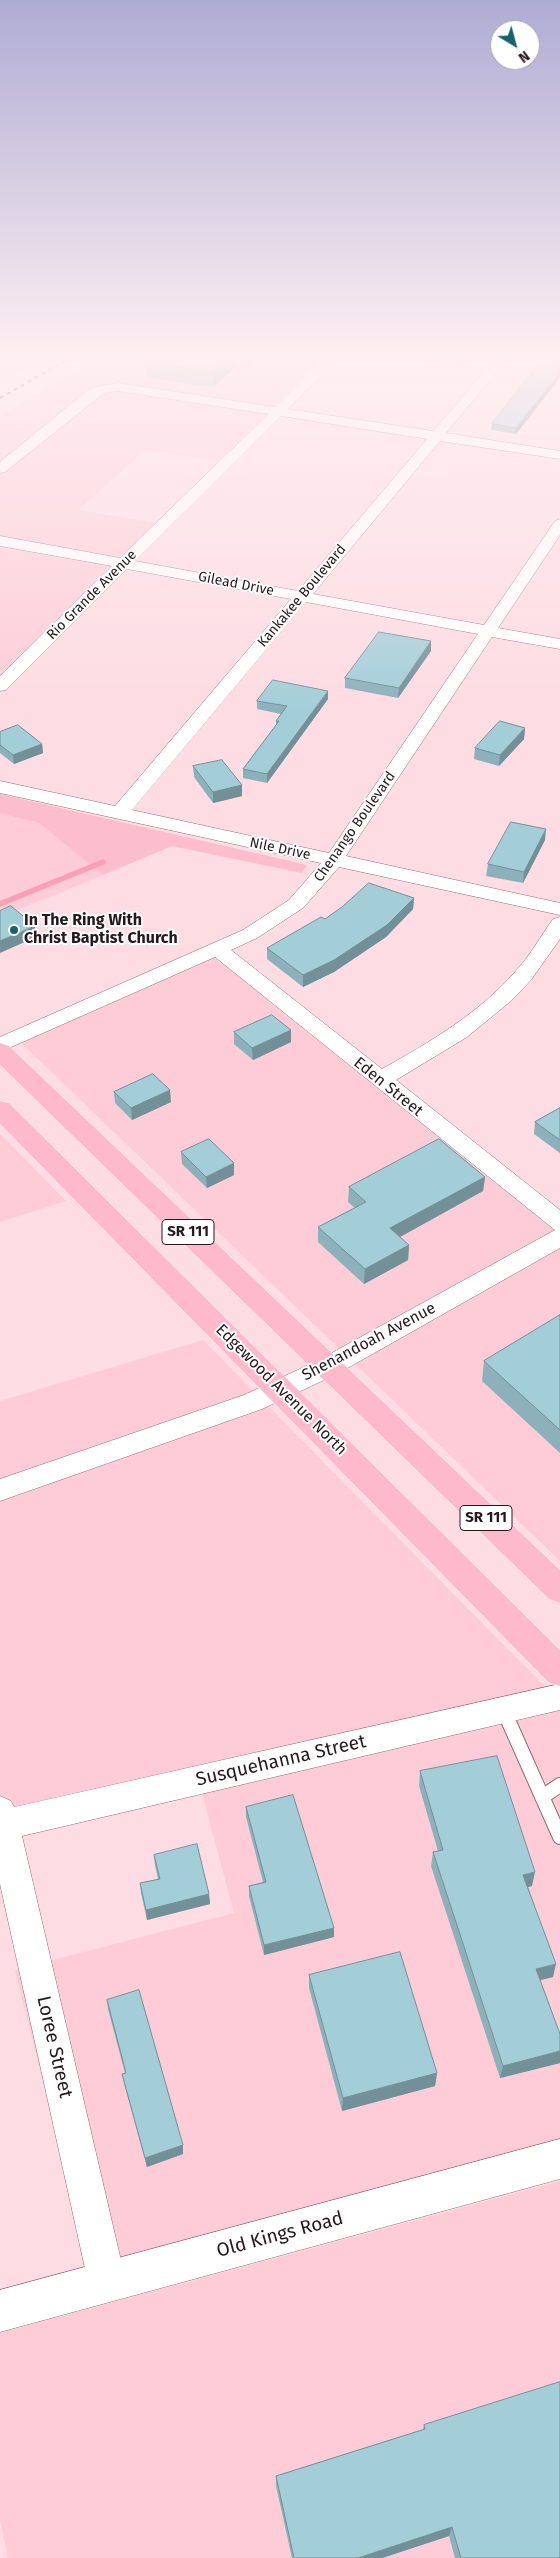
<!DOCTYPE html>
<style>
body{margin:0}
#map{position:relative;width:560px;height:2558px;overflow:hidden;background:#fddce3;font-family:"Fira Sans",sans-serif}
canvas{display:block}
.north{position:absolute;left:490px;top:20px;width:50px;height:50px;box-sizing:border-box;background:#fff;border:1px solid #a8a3a4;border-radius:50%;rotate:143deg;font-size:14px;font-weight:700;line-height:20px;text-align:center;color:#26181c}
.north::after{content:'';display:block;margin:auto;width:18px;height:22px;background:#17616e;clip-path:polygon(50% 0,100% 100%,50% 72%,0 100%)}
</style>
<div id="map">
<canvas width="560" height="2558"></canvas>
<div class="north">N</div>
</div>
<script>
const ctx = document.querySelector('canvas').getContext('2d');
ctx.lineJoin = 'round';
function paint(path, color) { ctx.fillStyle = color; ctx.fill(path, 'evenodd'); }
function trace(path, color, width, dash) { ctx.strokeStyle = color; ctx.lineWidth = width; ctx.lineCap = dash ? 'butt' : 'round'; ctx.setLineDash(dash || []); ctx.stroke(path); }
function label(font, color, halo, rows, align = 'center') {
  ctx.font = font + ' "Fira Sans",sans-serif'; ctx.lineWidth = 4; ctx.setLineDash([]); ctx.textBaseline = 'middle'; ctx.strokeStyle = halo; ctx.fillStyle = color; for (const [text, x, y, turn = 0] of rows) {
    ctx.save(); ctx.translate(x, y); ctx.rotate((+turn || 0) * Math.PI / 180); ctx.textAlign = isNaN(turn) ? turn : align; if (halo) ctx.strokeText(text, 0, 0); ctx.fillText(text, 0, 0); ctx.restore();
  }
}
const built = new Path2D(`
 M0,356H60L34,370H23L0,379Z
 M101,356H323L218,461L145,450L78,510L156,523L0,677V416Z
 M0,813L39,823L103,875L0,917Z
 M202,947L560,1234V1561L11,1033Z
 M0,1134L66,1201L0,1222Z
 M203,1340L560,1702V2138L89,2265L15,1970L234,1913L202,1793L0,1836V1401Z
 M560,2181V2558H8L0,2520V2333Z`);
const green = new Path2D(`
 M0,794L307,865L302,873L172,846L103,875L39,823L0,813Z`);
const stream = new Path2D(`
 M0,904L103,862`);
const lane = new Path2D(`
 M504,1711L560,1837
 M542,1797L560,1785`);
const street = new Path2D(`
 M327,356H340L288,409L433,431L498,356H510L446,433L560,451V459L440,441L313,594L484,625L555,521L560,519V535L498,628L560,639V649L492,637L346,856L560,903V915L339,867L303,908L257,938L231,950L382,1069C430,1042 478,1014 515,972C530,956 540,937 553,919L560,917V939L531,980L511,1001L467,1037L396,1080L560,1210V1248L337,1374L262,1409L0,1501V1479L244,1395L319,1360L555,1230L215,957L0,1052V1037L243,930L289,900L321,863L0,793V781L115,806L291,599L127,569L6,690L0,691V676L112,566L0,546V536L120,558L268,414L118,391L104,393L5,472L0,473V462L87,391L95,387L118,383L275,407ZM281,416L427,439L298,591L135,561ZM306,602L478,634L329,853L132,810Z
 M560,1684V1710L22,1836L126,2282L121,2296L107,2301L93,2296L88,2282L0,1884V1796L11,1801L14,1807Z`);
const secondary = new Path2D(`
 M560,2139V2179L0,2332V2290Z`);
const primary = new Path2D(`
 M0,1043L9,1046L560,1570V1603L549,1599L0,1065Z
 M0,1101L9,1103L560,1650V1686L548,1682L0,1124Z`);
const rail = new Path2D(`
 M0,398L73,356`);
const wall = new Path2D(`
 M154,356H259L245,369L236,367L213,387L147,378L146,363Z
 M264,356H304L298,361Z
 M422,356H471L461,366L422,361Z
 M560,356V378L516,434L491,430L492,424Z
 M431,651L398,698L345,688V678Z
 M328,699L267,783L243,778V769L276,725V721L281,714L257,709V701Z
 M525,728L524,739L499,766L474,759L475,748Z
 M0,732L42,744L43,753L14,764L0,753Z
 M193,766L242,785V796L213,803L194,777Z
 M545,840L523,883L486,876L488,864Z
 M414,898L413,909L386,937L334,972L303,987L267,959V948L325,919Z
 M291,1030V1042L253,1060L234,1044V1032Z
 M114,1092L171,1102L132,1120L115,1103Z
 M560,1108V1153L534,1134L535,1122Z
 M181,1152L234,1163V1175L207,1188L182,1164Z
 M485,1177L483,1191L400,1237L409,1245L408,1260L364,1284L318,1242V1227L355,1208L348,1202L349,1187Z
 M560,1315V1453L482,1381L484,1361Z
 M420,1771L532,1886L528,1887L553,1977L540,1980L560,2034V2063L500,2078L431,1866L433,1852L438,1851L419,1786Z
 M246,1807L334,1937L264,1955L249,1896V1886L263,1882L246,1817Z
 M154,1855L209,1894L210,1904L147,1920L141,1893L140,1883L158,1879L155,1865Z
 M309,1975L437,2073L435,2086L342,2111L309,1988Z
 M107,2000L183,2145V2154L147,2167L124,2083L122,2074L125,2073L108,2009Z
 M424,2425L560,2558H455L449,2536L382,2558H292L276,2486V2476L423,2430Z`);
const shadedWall = new Path2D(`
 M232,356H235L236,367L213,387V372Z
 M244,356H259L245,369Z
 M298,356H304L298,361Z
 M464,356H471L461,366L462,358Z
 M560,373V378L516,434V428Z
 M431,641V651L398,698L399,688Z
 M328,691V699L267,783V774Z
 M525,728L524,739L499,766L500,755Z
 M42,744L43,753L14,764L13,755Z
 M242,785V796L213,803V792Z
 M546,829L545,840L523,883L524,872Z
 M414,898L413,909L386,937L334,972L303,987V975Z
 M35,926L36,937L0,953V941Z
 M291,1030V1042L253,1060L252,1048Z
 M170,1090L171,1102L132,1120L131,1108Z
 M234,1163V1175L207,1188L206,1177Z
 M485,1177L483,1191L389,1243L390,1228Z
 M409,1245L408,1260L364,1284L365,1269Z
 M535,1872L532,1886L520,1889L523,1875Z
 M209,1894L210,1904L147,1920L146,1910Z
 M334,1928V1937L264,1955V1945Z
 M556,1964L553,1977L533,1982L536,1969Z
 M560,2051V2063L500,2078L503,2066Z
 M437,2073L435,2086L342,2111L343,2098Z
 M183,2145V2154L147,2167L145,2158Z
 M452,2527L449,2536L382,2558H358Z`);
const building = new Path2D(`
 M154,356H232L213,372L146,363Z
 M446,356H464L462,358Z
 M545,356H560V373L516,428L492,424Z
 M379,632L431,641L399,688L345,678Z
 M273,680L328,691L267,774L243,769L279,721H276L287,706L257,701Z
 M500,721L525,728L500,755L475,748Z
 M18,725L42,744L13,755L0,745V732Z
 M222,760L242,785L213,792L193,766Z
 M511,822L546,829L524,872L488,864Z
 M369,883L414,898L387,925L334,960L303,975L267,948L321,917L325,919L342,907Z
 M11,906L35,926L0,941V911Z
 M272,1015L291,1030L252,1048L234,1032Z
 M153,1074L170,1090L131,1108L114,1092Z
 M560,1108V1140L535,1122Z
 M209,1139L234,1163L206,1177L181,1152Z
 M439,1139L485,1177L390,1228L409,1245L365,1269L318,1227L366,1202L349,1187Z
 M560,1315V1430L484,1361Z
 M497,1756L535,1872L523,1875L556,1964L536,1969L560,2034V2051L503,2066L433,1852L443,1850L420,1771Z
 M293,1795L334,1928L264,1945L249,1886L266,1882L246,1807Z
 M197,1844L209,1894L146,1910L140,1883L160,1879L154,1855Z
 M400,1952L437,2073L343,2098L309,1975Z
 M139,1990L183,2145L145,2158L122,2074L126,2073L107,2000Z
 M560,2382V2558H461L452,2527L358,2558H294L276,2476L425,2429L424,2425Z`);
const markers = [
 [14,930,5,"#17616e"]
];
const farStreetnames = [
 ["Gilead Drive",236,584,11],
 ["Rio Grande Avenue",92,595,-45],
 ["Kankakee Boulevard",302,596,-50],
 ["Chenango Boulevard",355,827,-55],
 ["Nile Drive",280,849,12]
];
const shields = [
 [188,1232,52],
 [486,1518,52]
];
const shieldNames = [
 ["SR 111",188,1232],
 ["SR 111",486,1518]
];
const poiNames = [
 ["In The Ring With",24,921],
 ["Christ Baptist Church",24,939]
];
const streetNames = [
 ["Eden Street",388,1087,39],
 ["Shenandoah Avenue",369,1342,-28],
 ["Edgewood Avenue North",281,1390,45]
];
const nearStreetnames = [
 ["Susquehanna Street",281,1761,-13],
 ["Loree Street",54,2047,77],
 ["Old Kings Road",280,2235,-15]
];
paint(built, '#fdccd7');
paint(green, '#fcbdcc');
trace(stream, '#f9a0b7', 5.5);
trace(lane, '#906c74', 16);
trace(street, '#906c74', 1);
trace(secondary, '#906c74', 1);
trace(primary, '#fff', 1);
trace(lane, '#fff', 14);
paint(street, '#fff');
paint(secondary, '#fff');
paint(primary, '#feb9cd');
trace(rail, '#634f54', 2, [4, 4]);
paint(wall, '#8cb1ba');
paint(shadedWall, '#729097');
paint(building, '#a3ced8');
trace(building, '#729097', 1);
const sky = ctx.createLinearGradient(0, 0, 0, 714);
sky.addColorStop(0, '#afacd4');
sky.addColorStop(0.5, '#feeff2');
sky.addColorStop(1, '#feeff200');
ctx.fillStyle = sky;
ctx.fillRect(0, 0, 560, 714);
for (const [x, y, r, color] of markers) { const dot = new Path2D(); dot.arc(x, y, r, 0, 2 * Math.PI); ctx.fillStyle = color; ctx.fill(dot); trace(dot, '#fff', 2); }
label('14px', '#26181c', '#fff', farStreetnames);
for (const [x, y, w] of shields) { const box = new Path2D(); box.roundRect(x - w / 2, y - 12.5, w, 25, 4); ctx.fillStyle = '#fff'; ctx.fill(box); trace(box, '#26181c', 1); }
label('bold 15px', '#26181c', null, shieldNames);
label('bold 16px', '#26181c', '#fff', poiNames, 'left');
label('16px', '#26181c', '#fff', streetNames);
label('19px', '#26181c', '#fff', nearStreetnames);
</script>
